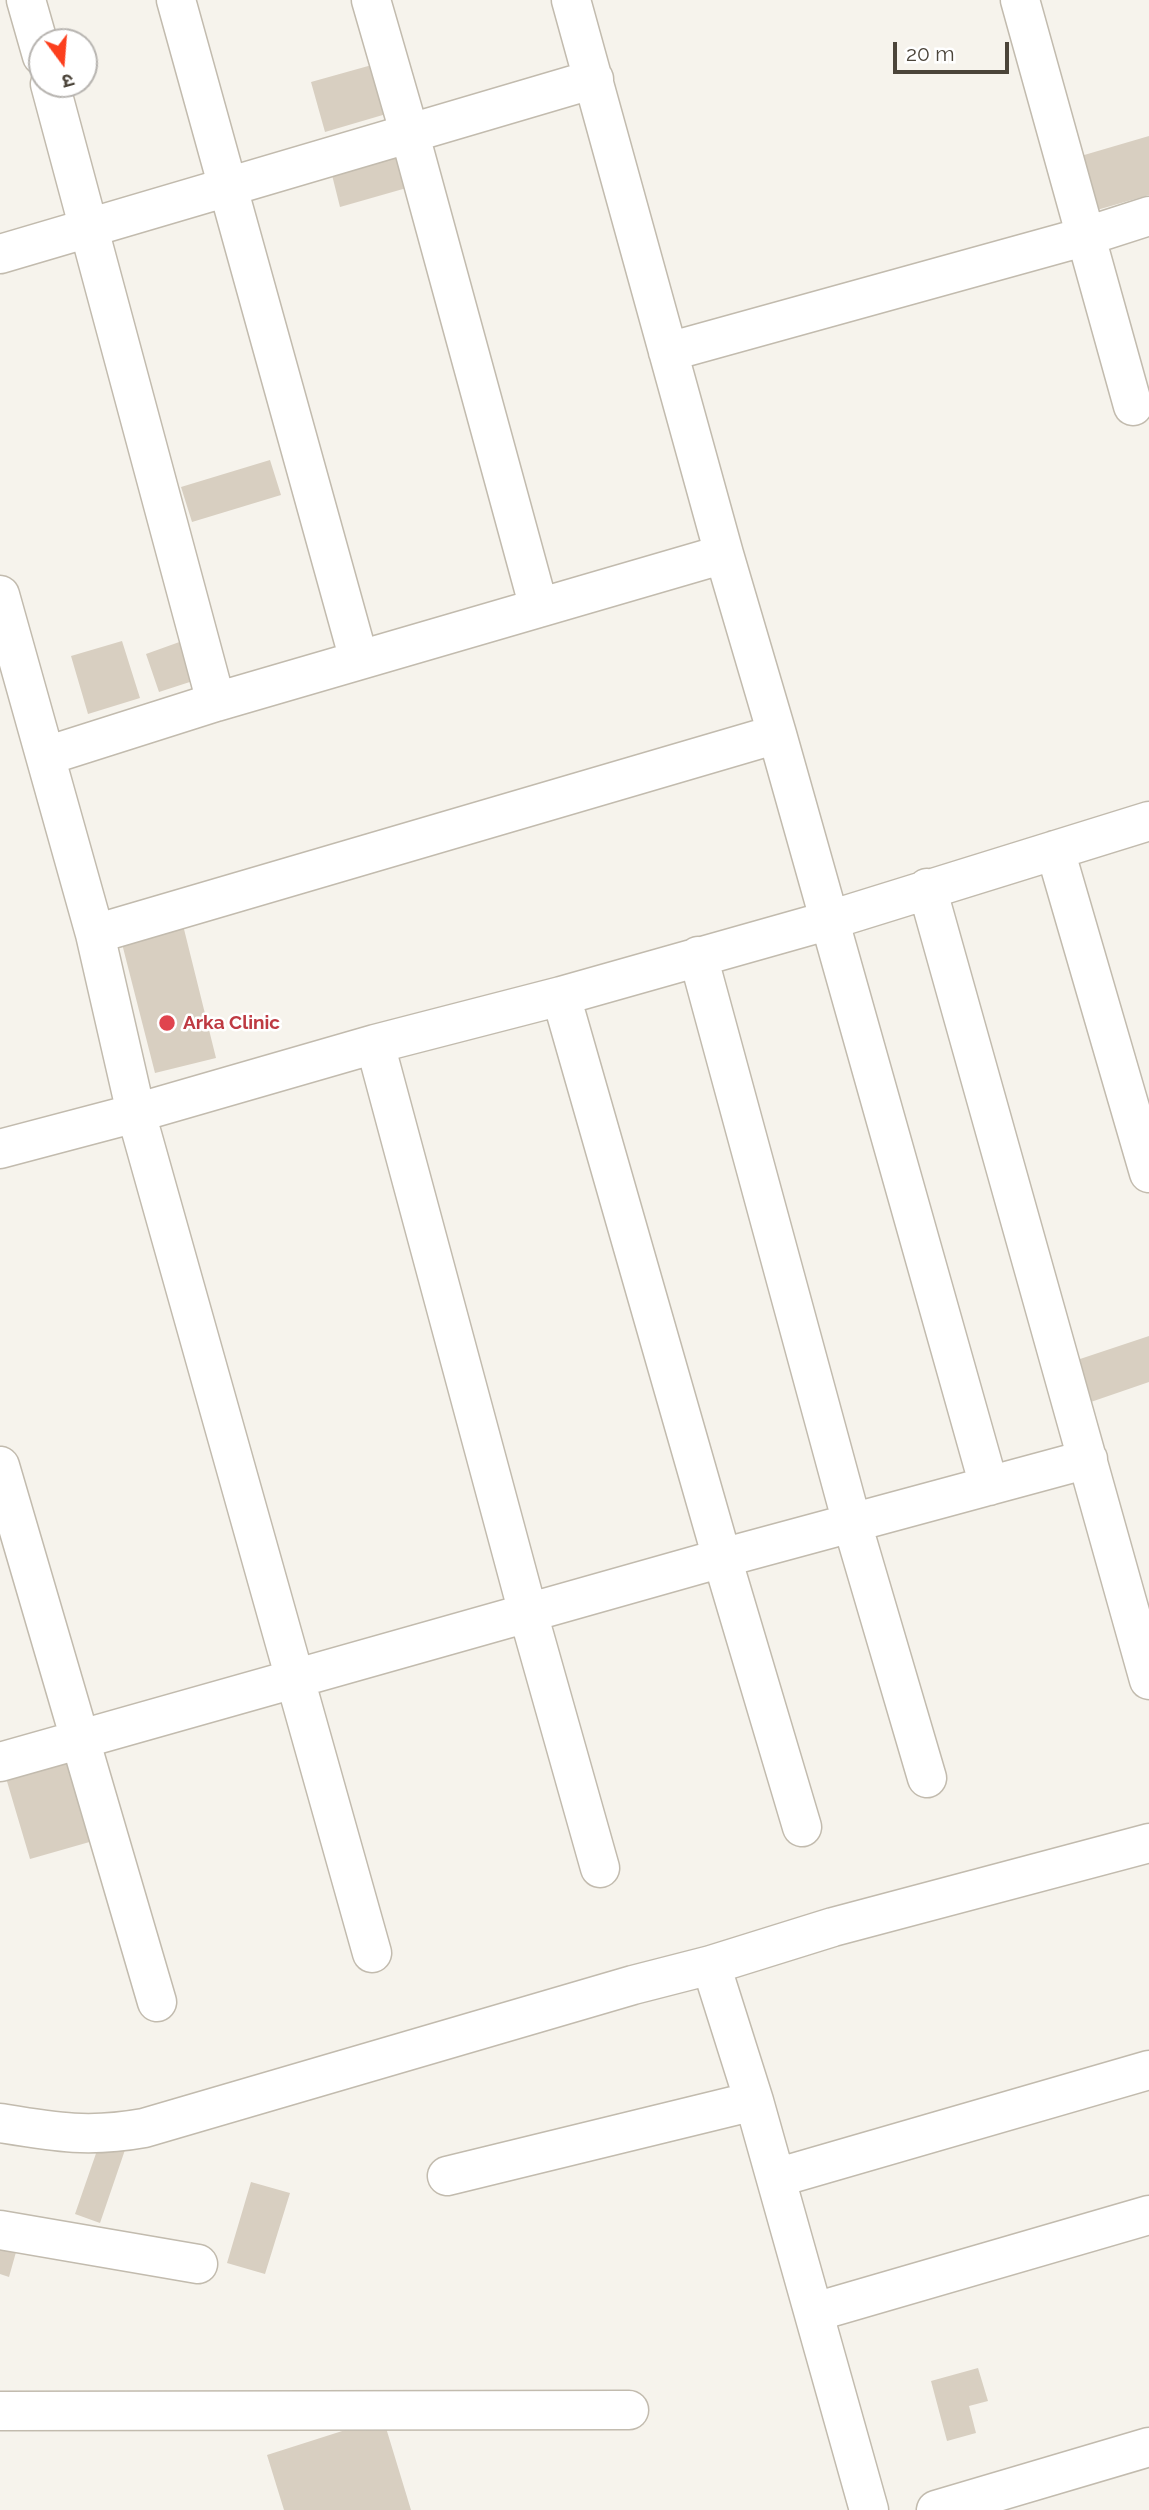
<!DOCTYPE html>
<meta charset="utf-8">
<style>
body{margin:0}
#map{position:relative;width:1149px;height:2510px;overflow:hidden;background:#f6f3ec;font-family:Raleway,"Noto Sans Devanagari",sans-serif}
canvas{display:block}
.north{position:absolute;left:28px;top:28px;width:70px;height:70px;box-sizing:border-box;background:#fff;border:2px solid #b7b4b0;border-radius:50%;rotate:164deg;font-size:19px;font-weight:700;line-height:28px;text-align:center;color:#4b4439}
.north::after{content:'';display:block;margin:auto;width:24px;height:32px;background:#fc3f1d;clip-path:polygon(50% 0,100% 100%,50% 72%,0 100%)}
.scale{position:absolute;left:893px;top:42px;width:116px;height:32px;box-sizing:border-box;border:4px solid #4b4439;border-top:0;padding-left:9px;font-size:21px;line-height:24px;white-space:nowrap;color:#4b4439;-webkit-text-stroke:5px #fff;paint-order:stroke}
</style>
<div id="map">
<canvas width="1149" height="2510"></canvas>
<div class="north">उ</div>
<div class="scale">20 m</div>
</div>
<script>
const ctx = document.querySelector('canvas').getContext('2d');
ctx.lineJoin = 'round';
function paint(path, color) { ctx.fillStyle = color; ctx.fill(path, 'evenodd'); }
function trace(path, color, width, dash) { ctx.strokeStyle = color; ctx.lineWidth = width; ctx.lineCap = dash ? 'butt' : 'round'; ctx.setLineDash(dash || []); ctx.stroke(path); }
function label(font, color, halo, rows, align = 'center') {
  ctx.font = font + ' Raleway,sans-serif'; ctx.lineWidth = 5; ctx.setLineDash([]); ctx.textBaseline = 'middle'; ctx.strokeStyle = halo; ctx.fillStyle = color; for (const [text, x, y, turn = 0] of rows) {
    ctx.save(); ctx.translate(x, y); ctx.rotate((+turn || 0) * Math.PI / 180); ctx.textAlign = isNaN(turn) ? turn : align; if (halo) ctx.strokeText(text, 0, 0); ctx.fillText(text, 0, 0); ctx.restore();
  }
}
const building = new Path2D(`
 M379,63L393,112L325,132L311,82Z
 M1149,136V195L1090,212L1074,158Z
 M408,149L417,185L340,207L331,171Z
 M270,460L281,495L192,522L181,487Z
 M185,640L199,679L159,692L146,654Z
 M122,641L140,698L88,714L71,656Z
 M180,913L216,1058L155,1073L118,928Z
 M1149,1336V1382L1085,1404L1071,1362Z
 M76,1758L100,1839L30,1859L6,1778Z
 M101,2139L126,2147L100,2223L75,2214Z
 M251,2182L290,2193L265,2274L227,2263Z
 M0,2240L18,2245L9,2277L0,2274Z
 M978,2368L988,2401L969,2406L976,2433L947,2441L931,2381Z
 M383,2418L411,2510H284L267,2455Z`);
const minor = new Path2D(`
 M26,0L42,56
 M176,0L359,660
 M371,0L410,135L539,608
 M571,0L724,554L777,734L989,1486
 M1020,0L1133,406
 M50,84L216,702
 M0,254L594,79
 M668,352L1087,236L1149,216
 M0,595L95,934L136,1113L372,1953
 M46,756L216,702L724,554
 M1055,850L1149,1173
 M927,888L1149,1680
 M95,934L777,734
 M698,956L852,1523L927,1778
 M561,996L722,1558L802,1827
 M375,1044L528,1613L600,1868
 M0,1149L136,1113L375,1044L561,996L830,920L1149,821
 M0,1466L157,2002
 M0,1762L722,1558L1088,1459
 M711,1965L754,2101L869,2510
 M0,2123C55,2132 88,2138 144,2128L633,1985L711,1965L833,1927L1149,1843
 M447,2176L754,2101
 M776,2178L1149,2070
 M0,2230L198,2264
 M815,2312L1149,2215
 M0,2411L629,2410
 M936,2510L1149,2447`);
const markers = [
 [167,1023,9,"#e0444e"]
];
const healthNames = [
 ["Arka Clinic",183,1023]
];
paint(building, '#d8cfc1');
trace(minor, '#c2bbae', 41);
trace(minor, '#fff', 38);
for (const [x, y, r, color] of markers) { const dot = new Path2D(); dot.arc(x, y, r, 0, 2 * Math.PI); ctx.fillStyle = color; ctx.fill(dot); trace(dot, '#fff', 2.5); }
label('bold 19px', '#be3a42', '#fff', healthNames, 'left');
</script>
